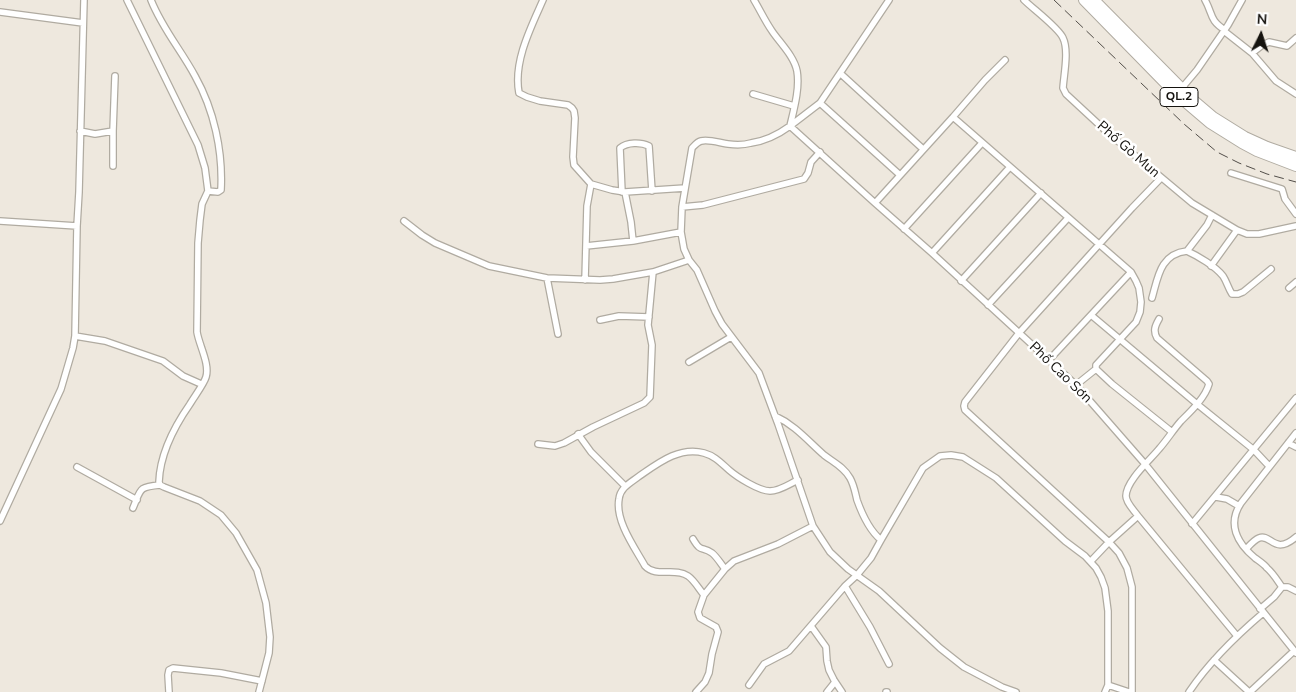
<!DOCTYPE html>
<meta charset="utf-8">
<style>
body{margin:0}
#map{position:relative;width:1296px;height:692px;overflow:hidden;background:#eee8de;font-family:"Nunito Sans",sans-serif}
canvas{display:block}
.north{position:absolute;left:1236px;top:10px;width:50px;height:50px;-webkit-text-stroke:4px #fff;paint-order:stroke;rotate:4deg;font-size:14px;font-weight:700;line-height:20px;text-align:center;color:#15130f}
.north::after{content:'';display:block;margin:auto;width:18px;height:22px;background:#15130f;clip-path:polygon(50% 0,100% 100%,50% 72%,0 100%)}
</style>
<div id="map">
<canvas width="1296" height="692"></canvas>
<div class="north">N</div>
</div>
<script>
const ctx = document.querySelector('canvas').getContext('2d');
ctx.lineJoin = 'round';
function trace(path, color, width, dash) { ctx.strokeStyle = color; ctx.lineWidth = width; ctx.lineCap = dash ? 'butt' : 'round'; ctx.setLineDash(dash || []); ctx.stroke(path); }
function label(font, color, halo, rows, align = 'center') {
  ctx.font = font + ' "Nunito Sans",sans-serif'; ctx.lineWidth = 5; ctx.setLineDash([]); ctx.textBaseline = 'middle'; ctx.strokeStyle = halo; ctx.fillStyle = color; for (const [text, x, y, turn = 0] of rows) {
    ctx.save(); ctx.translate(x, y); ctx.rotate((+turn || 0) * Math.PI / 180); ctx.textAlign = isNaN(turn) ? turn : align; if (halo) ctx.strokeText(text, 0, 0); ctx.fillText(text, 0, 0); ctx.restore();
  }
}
const street = new Path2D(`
 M127,0L198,145L205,168L208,191L202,204L200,220L198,243L197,332C199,345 210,364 206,377C204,384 194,397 190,404C174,427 160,453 159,482L160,485L164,487L200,501L221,515L236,533L257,570L266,603L270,637L269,653L259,692
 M151,0C162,28 181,50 195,76C214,110 223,151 221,190L218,192L208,191
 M543,0C531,27 513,62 519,93L527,97L540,101L568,105L572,108L574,111L575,118L573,157L574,165L591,184L612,190L625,192L685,188
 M754,0C760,10 765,21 772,31C780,43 794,56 797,71C800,88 794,109 790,126C779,134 765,141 751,143C744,145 736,145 728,144C720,143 709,139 701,141C697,142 695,145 692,148L682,207L681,232L684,249L689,260L697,270L715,311L722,324L759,373L778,424L813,526L830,552L848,569L879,591L940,648L964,667L1002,687L1016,692
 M889,0L820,103L790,126L875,203L932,253L1076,385L1145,464L1296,653
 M1024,0C1032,8 1059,28 1063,38C1069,50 1064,74 1063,88L1066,94L1107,132L1192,203L1237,230L1247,234H1259L1296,226
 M1205,0C1213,14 1209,20 1225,30
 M0,12L83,23
 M1224,31L1252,53L1276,81L1296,94
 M1252,53L1261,46L1269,42L1287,46L1296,38
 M841,74L923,149
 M1181,89L1197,70L1228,25L1242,0
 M753,94L794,106
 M820,103L900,175
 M953,117L1131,272L1136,281L1139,288L1141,302L1140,312L1136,322L1096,365V369L1076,385
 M80,131L95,134L113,131V166
 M113,131L115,76
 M1231,173L1282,189L1285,199L1296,214
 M622,192L620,148C627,142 641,142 649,146L652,191
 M625,192L631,222L633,241
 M875,203L953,117L985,80L1005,60
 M682,207L703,205L804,179L808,173L811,162L820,152
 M0,221L77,226
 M404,221L422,235L435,243L489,266L547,278L600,280L613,279L653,272L689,260
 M904,229L982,143
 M586,246L633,241L681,232
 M1187,251C1198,256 1215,266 1223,276C1227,282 1228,288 1232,294H1238L1243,292L1271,269
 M932,253L1010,167
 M1211,266L1237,230
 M547,278L558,334
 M585,280L587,206L591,184
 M961,281L1041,193
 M1289,288L1296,282
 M1152,298C1158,277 1160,254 1187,251L1207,225L1212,215
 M988,305L1068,218
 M1091,315L1197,404L1254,450L1269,466
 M1159,319C1155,326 1153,331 1157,338L1207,381L1209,384C1205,398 1191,411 1181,421C1173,430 1167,440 1159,449C1150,460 1126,481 1126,496C1126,503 1134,510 1138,516L1237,636
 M600,320L619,316L649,317
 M75,336L105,341L163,361L183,376L201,384
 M1049,360L1131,272
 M689,362L731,337
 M1096,369L1112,384L1172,432
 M775,416C795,425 808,441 824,455C833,462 844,467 850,478C854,485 855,492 857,500C862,514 869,530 881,540
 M1296,433L1241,503C1227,524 1237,543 1255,558C1259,561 1264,564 1267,568C1273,573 1277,580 1282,587H1288L1296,591
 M578,434L591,452L625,486
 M1288,443L1296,447
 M538,444L555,446L564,443L593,427L644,403L650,397L652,345L648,325L653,272
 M77,467L137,500
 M1216,497L1227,499L1239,506
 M133,508C141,489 138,487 160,485
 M0,521L61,389L73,348L75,336L77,226L79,192L84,0
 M1192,524L1296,398
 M693,539C701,553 702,546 712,553C717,557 721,564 725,569
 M1246,549C1249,546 1254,540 1259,538C1271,533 1274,556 1296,537
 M1091,561L1109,542L1138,516
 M845,586L870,627L889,664
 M704,595C699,589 694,580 688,576C675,567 656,578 645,566C635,548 615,521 619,499C620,488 630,483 638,477C657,464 679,446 704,453C715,456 721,463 729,470C737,477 759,491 770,491C780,491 789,484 798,480
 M1260,609L1274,597L1282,587
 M811,626L826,647L827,661L829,670L834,680L842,692
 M1214,660L1249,692
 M749,685L764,664L789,651L845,586L857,575L871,558L881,540L923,468L940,456L951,455L963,457L996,478L1065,541L1085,556L1096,568L1101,577L1105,588L1108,611V685L1105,692
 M1108,685L1129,692
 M169,692L168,675L169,670L173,668L221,673L262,681
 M696,692L705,682L709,673L712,654L718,632L716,627L700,618L698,612L704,595L725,569L734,561L778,544L813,526
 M827,692L835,682
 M886,692H887
 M1132,692V587L1127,568L1119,553L1109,542L965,410L964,406L965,402L1019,333L1132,208L1161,178
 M1189,692C1209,662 1236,636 1263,613
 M1250,692L1294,651`);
const highway = new Path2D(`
 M1084,0L1176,94L1210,123L1242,143L1257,151L1296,166
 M1094,0L1193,100L1213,117L1245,137L1267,147L1296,157`);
const rail = new Path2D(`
 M1054,0L1184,124L1217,152L1239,163L1267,174L1296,182`);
const shields = [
 [1179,97,38]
];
const shieldNames = [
 ["QL.2",1179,97]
];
const streetNames = [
 ["Phố Gò Mun",1128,150,41],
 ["Phố Cao Sơn",1060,373,44]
];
trace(street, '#b0aba1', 8);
trace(highway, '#b0aba1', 12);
trace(street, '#fff', 5.5);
trace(highway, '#fff', 10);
trace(rail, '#524e49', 1, [10, 5]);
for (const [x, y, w] of shields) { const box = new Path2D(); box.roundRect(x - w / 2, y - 9.5, w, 19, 4); ctx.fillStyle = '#fff'; ctx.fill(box); trace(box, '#15130f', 1); }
label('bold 12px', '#15130f', null, shieldNames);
label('14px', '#15130f', '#fff', streetNames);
</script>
